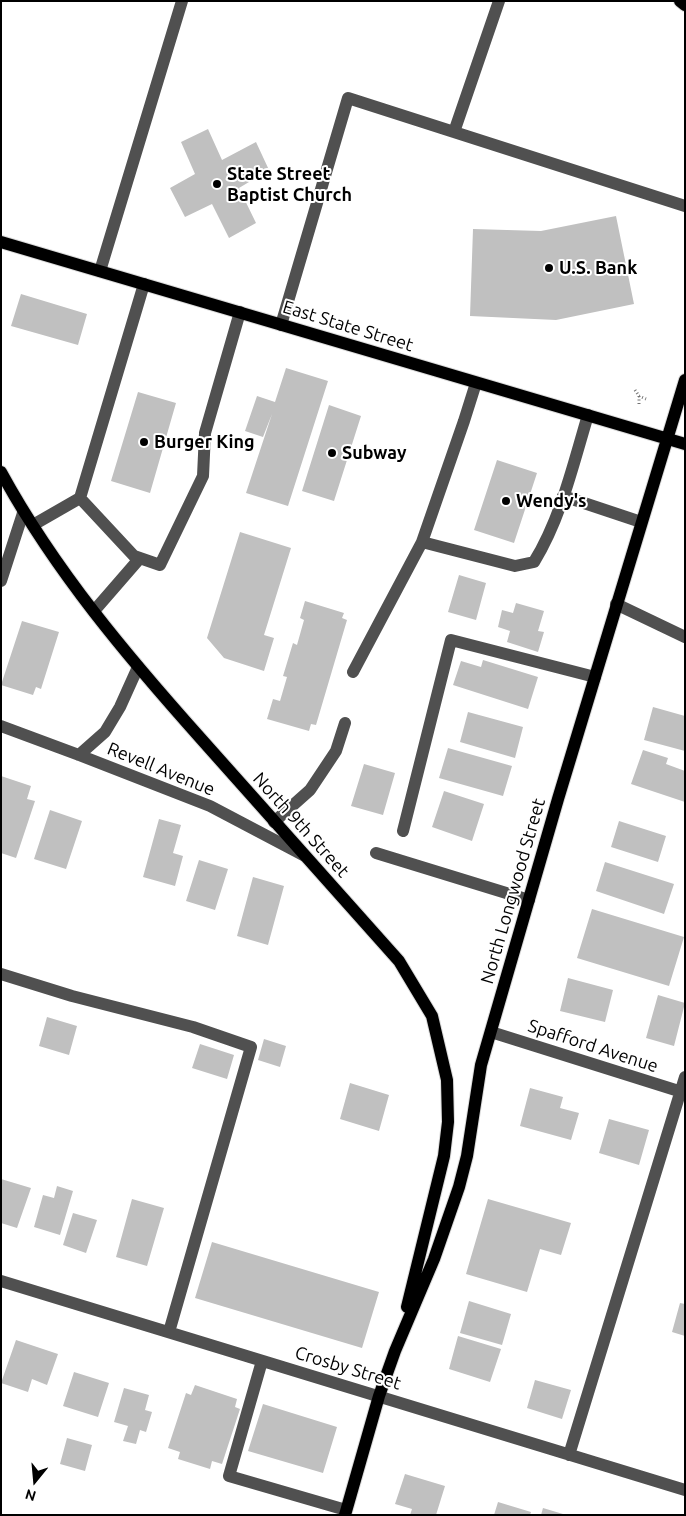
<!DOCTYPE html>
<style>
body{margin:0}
#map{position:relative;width:686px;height:1516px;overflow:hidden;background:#fff;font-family:Ubuntu,sans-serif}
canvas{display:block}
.frame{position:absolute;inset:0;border:2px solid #000;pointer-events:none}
.north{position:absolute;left:10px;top:1456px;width:50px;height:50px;-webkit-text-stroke:4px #fff;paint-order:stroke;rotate:197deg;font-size:14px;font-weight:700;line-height:20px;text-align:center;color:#000}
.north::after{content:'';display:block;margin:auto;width:18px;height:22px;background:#000;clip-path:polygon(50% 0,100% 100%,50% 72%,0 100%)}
</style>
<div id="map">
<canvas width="686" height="1516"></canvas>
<div class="frame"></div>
<div class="north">N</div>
</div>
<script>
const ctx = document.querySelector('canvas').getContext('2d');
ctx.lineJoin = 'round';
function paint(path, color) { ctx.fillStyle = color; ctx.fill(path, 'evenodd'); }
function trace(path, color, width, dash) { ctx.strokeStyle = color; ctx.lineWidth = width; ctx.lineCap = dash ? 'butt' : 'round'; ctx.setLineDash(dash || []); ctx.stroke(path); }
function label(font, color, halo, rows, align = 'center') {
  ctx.font = font + ' Ubuntu,sans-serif'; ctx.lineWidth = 4; ctx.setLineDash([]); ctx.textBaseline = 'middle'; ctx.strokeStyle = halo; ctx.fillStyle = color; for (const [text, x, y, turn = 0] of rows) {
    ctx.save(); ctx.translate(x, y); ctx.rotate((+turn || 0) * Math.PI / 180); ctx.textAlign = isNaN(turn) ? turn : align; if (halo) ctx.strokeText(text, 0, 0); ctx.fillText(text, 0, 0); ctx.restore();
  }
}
const building = new Path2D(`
 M208,129L222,160L256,142L269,170L239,188L256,223L229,238L212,204L185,217L170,188L195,174L181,142Z
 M616,216L634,304L556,320L470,316L473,229L541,231Z
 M21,294L87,314L78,345L11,326Z
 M286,368L328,381L288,506L246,493L272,414L263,437L245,431L257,396L275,402Z
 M138,392L176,403L150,493L111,481Z
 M329,405L361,416L334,501L302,491Z
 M497,460L537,473L514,543L474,530Z
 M240,532L291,548L264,635L274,638L264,671L224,658L207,638Z
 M459,575L486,583L476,620L448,612Z
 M305,601L344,613L342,618L347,620L316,725L311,724L309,731L267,719L273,699L280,701L287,677L283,676L293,643L297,645L304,620L300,618Z
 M516,603L544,611L538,631L544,632L538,652L507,642L510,631L498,627L502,610L513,613Z
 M22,621L59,632L41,689L36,687L33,695L1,685Z
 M483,660L538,677L528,709L453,685L461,661L481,667Z
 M653,707L685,716V751L644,740Z
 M468,712L523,727L515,758L460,742Z
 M448,748L512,766L503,796L439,778Z
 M643,750L668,758L666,764L685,771V802L631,784Z
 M364,764L395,773L383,815L351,806Z
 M1,776L31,786L27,799L35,801L16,858L1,853Z
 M444,791L484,804L472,841L432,827Z
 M50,810L82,821L66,869L34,859Z
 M159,819L181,825L173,853L183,856L175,886L143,877Z
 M619,821L666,836L658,862L611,847Z
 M199,860L228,869L215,910L186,901Z
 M605,862L674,884L664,914L596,891Z
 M253,877L284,886L268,945L237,936Z
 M592,909L684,937L669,986L577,958Z
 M568,978L613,990L605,1022L560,1011Z
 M658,995L685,1003L674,1046L646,1038Z
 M47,1017L77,1026L69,1055L39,1046Z
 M264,1039L286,1046L280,1067L258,1060Z
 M200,1044L234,1055L227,1079L192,1068Z
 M350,1083L389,1095L379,1131L340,1119Z
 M530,1088L563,1097L560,1108L579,1113L571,1140L520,1126Z
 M609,1119L649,1130L639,1165L599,1153Z
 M1,1179L31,1188L17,1228L1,1223Z
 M57,1186L73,1191L60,1235L34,1227L43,1195L54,1198Z
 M132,1199L164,1208L147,1266L116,1257Z
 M488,1199L571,1223L561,1255L540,1249L527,1292L466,1274Z
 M73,1213L97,1220L86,1253L63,1245Z
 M212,1242L379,1292L362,1348L195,1298Z
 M469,1301L511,1314L502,1345L460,1333Z
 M680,1303L685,1304V1336L672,1332Z
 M458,1336L501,1349L490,1382L449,1369Z
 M16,1340L58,1354L47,1385L32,1379L28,1392L1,1383Z
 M74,1372L109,1383L98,1417L63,1406Z
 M535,1380L571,1390L562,1419L527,1408Z
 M195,1385L237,1399L235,1407L240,1409L222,1464L212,1461L210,1469L178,1459L180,1452L168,1448L186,1393L191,1395Z
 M124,1388L149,1395L145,1410L152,1412L146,1432L140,1430L136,1444L123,1441L128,1426L114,1422Z
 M263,1404L337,1427L323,1473L248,1451Z
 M67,1438L92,1445L85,1471L60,1464Z
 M405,1474L445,1486L436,1515H410L412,1509L395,1504Z
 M498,1502L531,1512L530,1515H494Z
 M543,1508L563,1514V1515H541Z`);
const path = new Path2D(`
 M635,390L639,396L646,399
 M639,404V396`);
const minor = new Path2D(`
 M499,1L454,132L685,206
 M100,271L182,1
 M144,284L80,498L134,556L160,565L203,476L205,433L240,312
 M281,325L348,98L454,132
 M563,496L641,522
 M33,525L80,498
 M422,542L515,566L534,562C561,518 573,465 588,415
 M1,581L23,513
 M616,604L685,637
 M94,611L140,558
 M353,672L422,542L464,421L476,383
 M1,726L79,755L210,806L303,855
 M79,755L105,732L120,707L138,667
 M274,822L310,790L336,751L345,723
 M403,831L451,640L595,677
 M376,853L529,900
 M1,974L72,996L193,1027L251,1047L169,1332
 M491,1032L685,1093
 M1,1281L685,1490
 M262,1361L229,1476L346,1510
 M569,1455L685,1077`);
const major = new Path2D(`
 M680,1L685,5
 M1,242L685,444
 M1,472C55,571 128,657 203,741C268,814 334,887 399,961L432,1016L447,1080L448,1122L444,1156L407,1307
 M345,1515L379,1396L395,1351L434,1259L459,1187L467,1156L481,1065L558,799L685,380`);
const markers = [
 [217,184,5,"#000"],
 [549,268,5,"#000"],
 [144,442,5,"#000"],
 [332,453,5,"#000"],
 [506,501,5,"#000"]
];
const poiNames = [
 ["State Street",227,174],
 ["Baptist Church",227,195],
 ["U.S. Bank",559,268],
 ["Burger King",154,442],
 ["Subway",342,453],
 ["Wendy's",516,501]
];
const streetNames = [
 ["East State Street",348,326,17],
 ["Revell Avenue",161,769,22],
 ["North 9th Street",301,825,48],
 ["North Longwood Street",513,891,-74],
 ["Spafford Avenue",593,1046,18],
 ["Crosby Street",348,1368,17]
];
paint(building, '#c0c0c0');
trace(major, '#dbdbdb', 14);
trace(path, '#727272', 3, [1, 2.5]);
trace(minor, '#505050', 12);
trace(major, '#000', 12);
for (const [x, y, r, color] of markers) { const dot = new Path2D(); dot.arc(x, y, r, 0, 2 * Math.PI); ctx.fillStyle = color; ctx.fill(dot); trace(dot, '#fff', 2); }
label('bold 18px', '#000', '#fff', poiNames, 'left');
label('18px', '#000', '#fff', streetNames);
</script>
